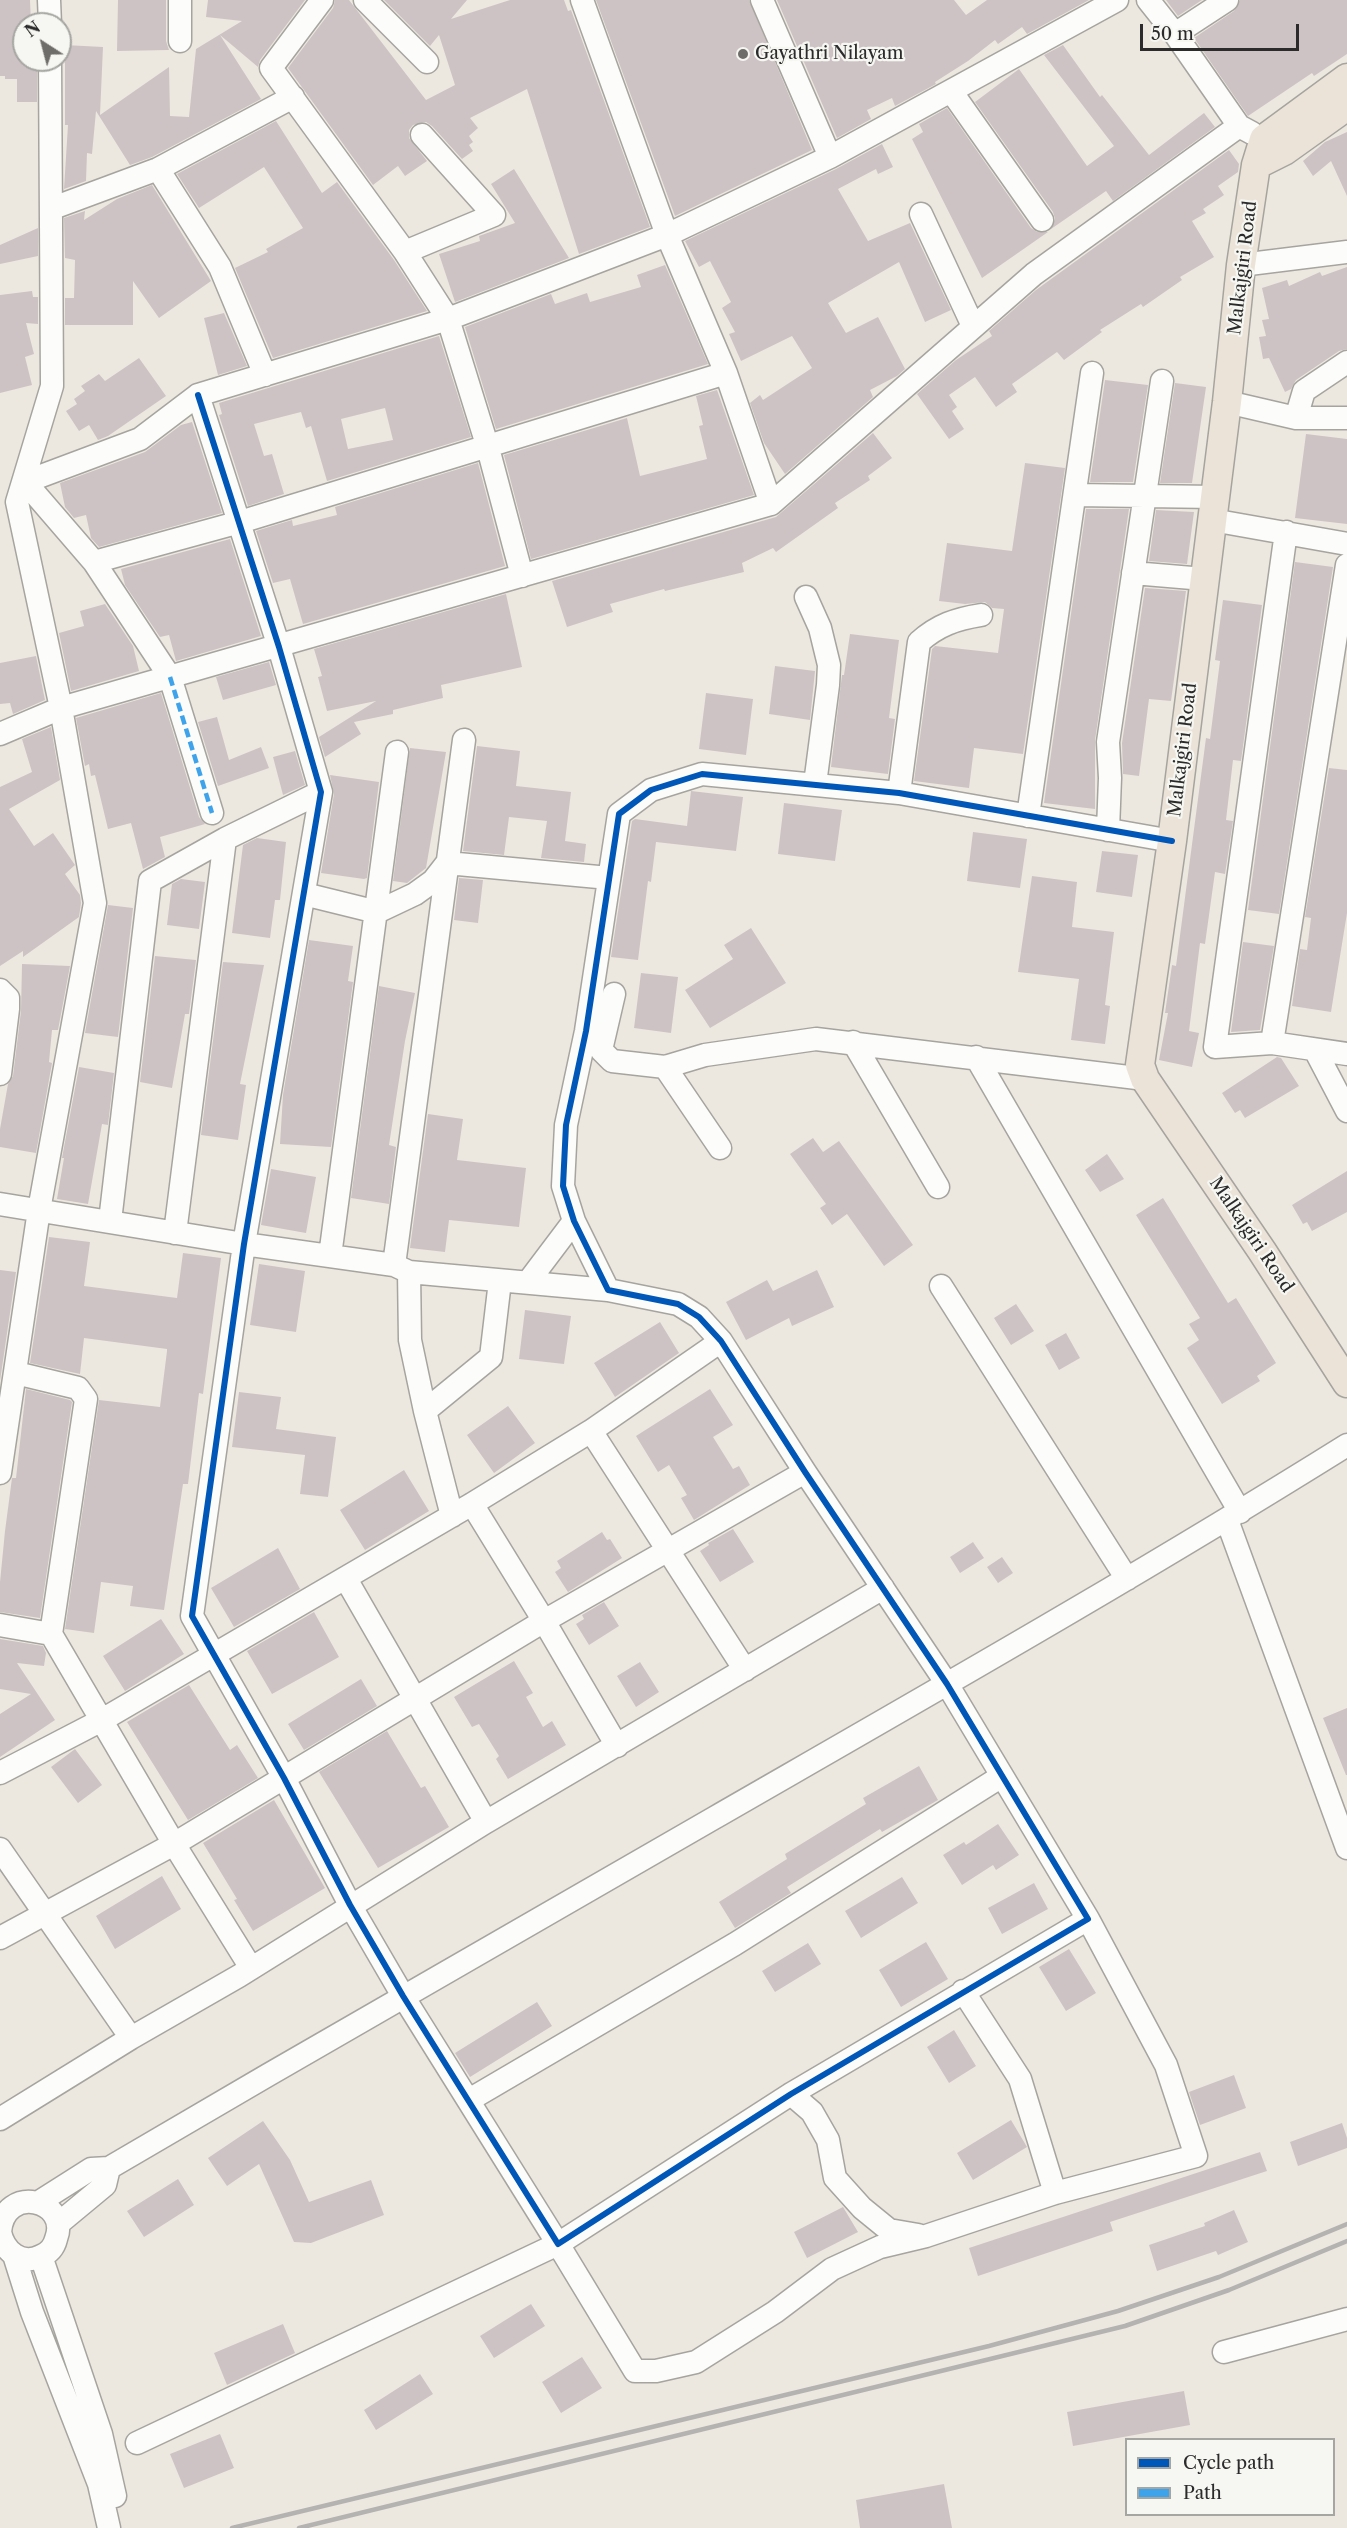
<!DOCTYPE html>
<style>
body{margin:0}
#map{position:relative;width:1347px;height:2528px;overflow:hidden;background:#ece8df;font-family:"Libre Caslon Text",serif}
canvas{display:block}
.legend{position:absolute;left:1125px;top:2438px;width:210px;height:78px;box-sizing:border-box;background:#f6f6f2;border:2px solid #a5a5a2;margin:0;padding:8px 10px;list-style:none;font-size:18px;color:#2b2b2b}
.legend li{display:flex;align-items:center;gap:12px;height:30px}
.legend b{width:30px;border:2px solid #a5a5a2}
.north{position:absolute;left:12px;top:12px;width:60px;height:60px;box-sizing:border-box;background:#f6f6f2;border:2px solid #a5a5a2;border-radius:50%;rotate:324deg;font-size:16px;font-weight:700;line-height:24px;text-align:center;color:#2b2b2b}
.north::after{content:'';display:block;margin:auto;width:21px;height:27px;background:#6f6d6a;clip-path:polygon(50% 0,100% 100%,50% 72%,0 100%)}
.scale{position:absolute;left:1140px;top:24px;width:159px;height:27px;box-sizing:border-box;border:3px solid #2b2b2b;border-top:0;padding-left:8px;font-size:18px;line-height:21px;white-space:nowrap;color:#2b2b2b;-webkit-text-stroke:4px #f6f6f2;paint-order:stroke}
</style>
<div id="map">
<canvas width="1347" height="2528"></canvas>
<ul class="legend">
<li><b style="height:8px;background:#0057b8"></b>Cycle path</li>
<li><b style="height:8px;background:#3ea3eb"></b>Path</li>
</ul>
<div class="north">N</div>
<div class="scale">50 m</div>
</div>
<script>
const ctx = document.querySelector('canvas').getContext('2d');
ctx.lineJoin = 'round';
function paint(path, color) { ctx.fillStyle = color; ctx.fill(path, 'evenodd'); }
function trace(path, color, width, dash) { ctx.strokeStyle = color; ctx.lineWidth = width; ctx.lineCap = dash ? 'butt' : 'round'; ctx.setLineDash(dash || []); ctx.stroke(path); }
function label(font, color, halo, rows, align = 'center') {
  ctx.font = font + ' "Libre Caslon Text",serif'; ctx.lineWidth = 4.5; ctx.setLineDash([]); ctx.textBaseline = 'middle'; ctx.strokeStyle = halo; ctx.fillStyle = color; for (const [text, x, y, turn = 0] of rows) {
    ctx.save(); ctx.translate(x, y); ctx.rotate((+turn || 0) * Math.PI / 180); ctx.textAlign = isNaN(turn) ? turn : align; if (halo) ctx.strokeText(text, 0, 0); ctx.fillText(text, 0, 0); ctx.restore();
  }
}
const building = new Path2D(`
 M0,0H30L31,24H24V60H37V102H17V79H5V76H0Z
 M118,0H166V41L169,50L117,51Z
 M208,0H305L260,60L258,67L220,35L261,99L152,157L130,165L96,111L92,154L87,153L86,181L64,189L68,125H65V45L103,47L100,115L169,67L170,116L189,117L196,49L242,21L206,17Z
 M335,0H349L426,100L455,85L439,35L430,46L384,0H467L451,19L510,0H564L568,11L571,10L650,227L579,254L527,89L470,118L478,128L469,136L473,142L469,145L473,151L462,159L432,126L426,122L413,125L409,130V138L427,161L405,176L398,166L373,185L288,68L333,8Z
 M596,0H749L812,150L675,216Z
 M777,0H954L966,15L987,0H1089L1027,34L1022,27L998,44L995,40L968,61L935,82L936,84L895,106L892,98L867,110L871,119L837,138Z
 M1166,0H1202L1178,16Z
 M1240,0H1347V54L1314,76L1312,73L1248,116L1194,38L1234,11Z
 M1063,45L1100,97L1102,95L1149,155L1204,113L1215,127L1113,201L1106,191L1051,229L1055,219L1053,212L975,102L1019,69L1087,166L1114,146L1044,55Z
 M947,108L1031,228L1037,232H1048L982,278L912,139L923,132L919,124Z
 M276,121L322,193L337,182L394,260L427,311L273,358L235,268L268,252L266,249L303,228L264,167L199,208L177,174Z
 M1347,132V196L1331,161L1313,176L1303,161L1325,142Z
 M882,144L893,167L878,174L876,169L838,189L868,241L910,223L951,310L925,322L899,262L828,303L846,333L878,317L905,369L897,376L870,390L873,397L785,474L764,443L750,403L760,395L763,400L812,368L792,336L741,361L729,334L735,332L722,308L731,302L710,261L699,267L685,241L836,169Z
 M1229,150L1239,164L1238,172L1218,186L1224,195L1203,209L1206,213L1192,221L1214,257L1180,277L1182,280L1143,307L1141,304L1100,330L1102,332L1064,360L1057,352L1012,384L1017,392L996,407L975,377L949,395L957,407L952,411L964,429L949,439L917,394L956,360L992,336L989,331L1036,290Z
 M514,169L569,258L455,302L439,254L480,241L479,236L515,223L491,184Z
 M152,185L211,281L159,318L133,281V325H65V298H74L75,260L65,258L64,218L85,211L84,220L117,199Z
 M38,228V256L0,264V245Z
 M665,265L708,364L496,429L465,327L551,294L555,304L587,293L590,302L641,287L637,275Z
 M1347,267V349L1339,351L1296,380L1291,389L1285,392L1269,358L1263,359L1259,337L1266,336L1262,320L1269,319L1262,288L1287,280L1289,286L1320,272L1322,276Z
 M32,291L33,297H38V324L26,323L34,354L25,357L32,385L0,393V295Z
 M224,313L247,366L218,375L204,318Z
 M439,336L471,437L327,481L311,426L306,428L301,412L254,424L264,456L272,454L284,494L248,506L219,415L222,414L219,403ZM385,408L393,440L348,449L341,419Z
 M139,358L166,396L108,436L98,440L89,425L79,431L66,411L77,404L74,399L85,391L81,386L99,374L105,381Z
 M1105,380L1148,385L1133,482H1090Z
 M1175,383L1206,387L1192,483H1160Z
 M717,390L754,495L531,559L504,455L627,418L640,476L707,459L699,426L703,425L696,396Z
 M192,422L222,513L99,547L91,538L86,515L74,518L65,507L60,483L145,452L181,425Z
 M873,433L892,458L868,476L870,480L835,503L838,508L776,552L773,548L742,563L744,572L665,591L664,589L610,604L613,612L567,627L552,581L776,517Z
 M1306,434L1347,439V524L1295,518Z
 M478,463L505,566L303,624L290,579L273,583L256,531L292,520L293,526L337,515L335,507Z
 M1025,463L1065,468L1023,754L974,748L969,788L914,781L932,649L935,646L998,653L1004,609L992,608L985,602L965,604L939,601L947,543L1012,551Z
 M1086,509H1129L1095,740V809L1044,803Z
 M1156,510L1194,512L1187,564L1149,561Z
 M230,539L261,636L176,661L169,635L160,637L125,585L121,569Z
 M1295,562L1333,567L1279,914L1248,910Z
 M1145,588L1186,591L1171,701L1149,699L1139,776L1123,774L1122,743Z
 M506,594L522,667L441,685L443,698L393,710V714L354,722L361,734L325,757L319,737L376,701L327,711L318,677L322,676L314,649Z
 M1223,600L1262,605L1241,761L1233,760L1226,820L1233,821L1225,874L1215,872L1205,944L1200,943L1189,1031L1199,1033L1192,1067L1159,1060L1168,1013H1165L1172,965L1176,966L1206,738L1210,739L1220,661L1215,660Z
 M105,604L133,646L139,671L71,691L59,633L84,626L80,611Z
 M850,634L899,640L889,718L895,719L888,774L831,767L842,675H844Z
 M36,656L45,700L13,714L10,703L0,704V663Z
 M269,662L276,685L223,700L216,677Z
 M775,666L815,671L810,720L769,714Z
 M161,693L199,817L205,824L160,837L165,857L143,869L131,823L108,829L95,775L91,776L89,764L85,766L76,718Z
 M706,693L753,699L746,755L699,749Z
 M217,717L229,760L261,747L269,768L218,786L198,722Z
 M51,727L60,780L9,809L34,846L53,833L75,865L65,874L80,895L81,903L79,917L23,957V951L0,966V787L32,772L22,739Z
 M477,746L520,751L516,786L571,792L565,841L586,844L584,862L541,858L547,821L509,817L504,855L463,851Z
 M410,748L446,752L426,868L407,883L393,881Z
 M295,751L305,785L283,795L273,757Z
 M1329,768L1347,770V913L1331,1012L1292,1006L1300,949L1307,950L1311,918L1305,917Z
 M330,775L379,782L367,878L364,879L321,873L334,794Z
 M691,791L743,797L736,851L656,842L651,882L648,881L638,960L611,957L632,821L635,819L687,826Z
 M784,803L842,810L835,861L778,854Z
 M973,832L1027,839L1020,888L967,881Z
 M257,838L286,842L280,900H275L270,938L232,933L243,845Z
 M1102,851L1138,855L1132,897L1096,892Z
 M1032,876L1077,882L1072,927L1114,932L1105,1005L1110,1006L1105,1044L1071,1040L1079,979L1018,972Z
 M459,878L483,880L478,923L454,920Z
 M181,879L205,882L199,929L167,925L172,884Z
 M108,905L133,908L118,1037L85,1033Z
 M751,928L786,983L710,1028L685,990L733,959L724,945Z
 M309,940L353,946L348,981L353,982L331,1147L280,1144L283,1095Z
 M1243,942L1274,946L1260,1030L1231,1032Z
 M155,956L196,960L189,1014H185L172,1088L140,1082Z
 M223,962L264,965L240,1084L246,1085L238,1140L201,1135Z
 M22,964L70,966L58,1030H52L49,1062L52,1063L36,1153L0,1147V1129L8,1084L13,1076L21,1011Z
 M641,973L678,977L671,1033L634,1028Z
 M379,986L415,993L405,1041L389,1145L396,1147L389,1204L351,1198Z
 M1277,1057L1281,1058L1299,1086L1245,1118L1240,1110L1235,1113L1222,1093Z
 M79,1067L114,1073L108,1125L102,1124L88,1204L57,1199L64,1158H62Z
 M428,1114L463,1119L457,1160L526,1168L519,1227L449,1220L445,1252L410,1248Z
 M813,1138L823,1152L839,1141L913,1245L884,1266L847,1214L832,1225L820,1208L826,1204L790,1154Z
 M1107,1154L1124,1179L1100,1192L1085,1170Z
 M271,1169L316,1177L306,1233L261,1225Z
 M1347,1171V1212L1312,1231L1307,1222L1303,1224L1292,1205Z
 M1163,1198L1228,1303L1236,1298L1276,1363L1257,1376L1260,1381L1222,1404L1187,1348L1199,1340L1189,1324L1200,1318L1136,1215Z
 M49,1237L90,1242L84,1286L177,1298L183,1253L221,1258L203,1394L199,1393L188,1484H183L164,1610L130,1606L133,1586L101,1582L94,1633L65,1629L99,1400L160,1407L167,1351V1349L84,1338L80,1374L30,1363Z
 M259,1264L305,1271L296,1332L250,1325Z
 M0,1270L16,1272L0,1381Z
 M817,1270L834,1307L792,1326L789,1318L746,1340L726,1302L767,1280L773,1291Z
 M1016,1304L1034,1331L1011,1345L994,1318Z
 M525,1310L571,1316L564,1364L519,1359Z
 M660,1322L679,1353L615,1397L594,1363Z
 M1066,1333L1080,1358L1059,1370L1045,1345Z
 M26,1389L70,1400L72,1402L40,1618L0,1612V1582L5,1531L12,1478H16Z
 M710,1389L733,1425L713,1437L733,1469L739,1466L750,1485L694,1520L681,1498L687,1495L669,1465L658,1472L636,1436Z
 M239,1392L281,1397L276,1429L336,1437L328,1497L300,1494L305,1455L232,1447Z
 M508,1406L535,1443L494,1473L467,1435Z
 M404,1470L429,1511L365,1550L340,1510Z
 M733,1529L754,1562L720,1582L700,1551L709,1545L708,1543Z
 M602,1532L607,1540L610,1539L622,1558L568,1592L555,1572L561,1568L557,1561Z
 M973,1542L984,1558L960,1573L950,1557Z
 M278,1548L300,1589L234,1627L211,1588Z
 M1002,1557L1013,1573L998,1583L987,1567Z
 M604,1602L619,1626L589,1645L576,1624L584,1619L582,1615Z
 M314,1612L339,1657L272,1694L247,1651Z
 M161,1619L184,1654L125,1691L103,1656Z
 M0,1639L43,1646L46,1653L44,1666L17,1663L55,1720L0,1757V1714L31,1694L0,1689Z
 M514,1661L533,1693L526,1697L543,1727L552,1721L566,1745L508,1779L496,1759L499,1756L479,1724L472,1727L454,1697Z
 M640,1662L659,1692L636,1707L617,1676Z
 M361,1679L377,1706L304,1750L288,1724Z
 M189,1685L230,1750L237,1745L258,1778L188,1820L127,1722Z
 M1347,1708V1775H1346L1323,1718Z
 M387,1731L421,1788L425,1786L449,1827L378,1868L319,1772Z
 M75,1749L102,1785L78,1803L51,1767Z
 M919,1766L938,1800L882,1832L880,1829L787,1887L791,1893L735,1928L719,1902L787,1859L785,1854L866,1804L863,1798Z
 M274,1800L325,1888L253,1931L234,1900L237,1899L203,1843Z
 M998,1824L1019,1855L996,1870L993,1865L962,1885L943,1855L964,1842L966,1845Z
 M162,1876L181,1909L115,1949L96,1916Z
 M902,1877L918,1903L861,1938L845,1911Z
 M1034,1883L1048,1909L1002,1934L988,1908Z
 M926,1942L948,1979L901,2007L879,1970Z
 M808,1943L821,1964L775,1992L762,1971Z
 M1069,1949L1096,1993L1066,2011L1039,1967Z
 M537,2002L552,2026L470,2077L455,2053Z
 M954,2030L976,2066L949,2083L927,2047Z
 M1234,2075L1246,2108L1200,2125L1189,2092Z
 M1011,2120L1027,2147L973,2180L957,2153Z
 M263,2121L290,2160L309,2202L371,2180L384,2215L311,2243L294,2242L259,2164L227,2186L208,2158Z
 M1342,2123L1347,2138V2148L1298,2166L1290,2142Z
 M1260,2152L1267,2171L1110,2222L1113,2231L978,2276L969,2248Z
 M178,2179L194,2205L144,2237L127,2211Z
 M843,2207L858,2232L807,2258L794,2232Z
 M1234,2210L1248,2242L1218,2255L1216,2251L1157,2271L1149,2245L1205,2226L1204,2223Z
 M531,2304L545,2326L494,2358L480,2336Z
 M283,2324L295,2353L227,2385L214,2353Z
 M582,2357L602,2388L561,2413L542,2382Z
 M420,2374L433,2394L376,2430L364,2410Z
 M1184,2391L1190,2425L1073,2446L1067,2412Z
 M220,2434L234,2468L184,2488L170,2454Z
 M944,2484L952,2528H860L856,2500Z`);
const minor = new Path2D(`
 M49,0L50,24
 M322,0L271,68L405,252L448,319L488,448L522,576
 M365,0L427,62
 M582,0L667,235L726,373L771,504
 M762,0L830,157
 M1148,0L1175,34L1239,126L1252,133
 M1175,34L1227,0
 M180,41V0
 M951,91L1042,220
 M158,169L220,267L265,375
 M53,208L158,169L293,97
 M921,214L973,326
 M405,252L494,215L422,135
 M1241,265L1347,252
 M198,395L279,647L321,792L244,1244L192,1616L284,1778L350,1905L403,1996L558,2244L791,2094L1088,1919L947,1684L805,1472L721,1341L699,1317L678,1304L608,1290L574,1221L563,1186L566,1125L586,1031L619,814L651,790L702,774L899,793L1172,841
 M1227,402L1296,418H1347
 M1296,418L1304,391L1347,362
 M1075,495L1215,497
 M1212,520L1347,544
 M94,562L240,522L726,373
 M1347,565L1272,1043L1347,1054
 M1133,573L1204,579
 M806,597L820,628L829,665L828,685L815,784
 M0,734L61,708L771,504L1034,274L1239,126
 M899,793L919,642C938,625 956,619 981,615
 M212,813L170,677L94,562L25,482L140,439L198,395L448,319L667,235L830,157L1117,0
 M1028,816L1092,373
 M1108,830L1110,778L1108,742L1162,381
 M304,894L377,912L415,894L433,881L447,863L609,878
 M0,990L8,998V1009L0,1074
 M614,994L601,1050L612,1061L665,1067
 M853,1042L938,1187
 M1272,1043L1215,1047L1286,532
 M1315,1050L1347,1111
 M976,1057L1240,1512
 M720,1148L665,1067L705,1055L816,1039L1145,1079
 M0,1204L244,1244L394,1265L409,1272L608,1290
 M110,1221L150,881L225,839L321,792
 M175,1233L225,839
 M330,1256L397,752
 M394,1265L464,740
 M409,1272L410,1340L425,1411L452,1516
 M528,1282L574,1221
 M941,1286L1127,1579
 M16,1373L78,1388L86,1399L51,1634
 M425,1411L491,1357L500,1281
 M591,1431L745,1670
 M0,1473L39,1210L95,903L61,708L17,502L52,386L50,60
 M472,1504L544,1621L617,1746
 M1227,1520L1347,1848
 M346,1579L486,1822
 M0,1625L51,1634L174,1844L251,1968
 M0,1773L102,1720L472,1504L591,1431L721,1341
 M0,1849L131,2038
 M0,1938L174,1844L544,1621L805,1472
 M963,1991L1020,2079L1055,2193
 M791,2094L812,2112L828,2140L835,2178L862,2208L889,2230L918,2235
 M469,2100L735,1944L1002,1776
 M0,2119L131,2038L239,1976L486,1822L883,1588
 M39,2202L91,2169L109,2168C310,2050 512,1933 714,1818C926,1696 1139,1575 1347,1445
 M58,2224L105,2185L109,2168
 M0,2232C4,2183 71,2200 56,2239C54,2247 49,2253 41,2256C21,2266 4,2251 0,2232
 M14,2255L32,2312L99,2484L109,2528
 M41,2256L101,2434L115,2496
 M1224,2352L1347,2319
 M137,2443L558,2244L635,2371H656L696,2362L775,2312L832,2269L880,2247L926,2236L1055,2193L1196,2156L1166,2065L1088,1919`);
const major = new Path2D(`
 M1347,78L1264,139L1256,165L1241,265L1227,402L1172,841L1140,1065L1145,1079L1262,1251L1347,1383
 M1256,165L1284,151L1347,106`);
const rail = new Path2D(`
 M232,2528L989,2346L1118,2311L1219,2277L1347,2224
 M299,2528L1125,2326L1229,2290L1347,2241`);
const quiet = new Path2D(`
 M170,677L212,813`);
const cycleway = new Path2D(`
 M198,395L279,647L321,792L244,1244L192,1616L284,1778L350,1905L403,1996L558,2244L791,2094L1088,1919L947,1684L805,1472L721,1341L699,1317L678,1304L608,1290L574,1221L563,1186L566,1125L586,1031L619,814L651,790L702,774L899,793L1172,841`);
const markers = [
 [743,54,6,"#6f6d6a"]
];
const poiNames = [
 ["Gayathri Nilayam",755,54]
];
const streetNames = [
 ["Malkajgiri Road",1243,268,-83],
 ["Malkajgiri Road",1183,750,-83],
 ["Malkajgiri Road",1251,1235,56]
];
paint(building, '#cdc3c5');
trace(minor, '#a6a49f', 25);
trace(major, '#a6a49f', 31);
trace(minor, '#fcfcfa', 22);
trace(major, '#ebe3d8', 28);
trace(rail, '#b4b3b2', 4.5);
trace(quiet, '#3ea3eb', 4.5, [9, 4.5]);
trace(cycleway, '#0057b8', 6);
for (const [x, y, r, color] of markers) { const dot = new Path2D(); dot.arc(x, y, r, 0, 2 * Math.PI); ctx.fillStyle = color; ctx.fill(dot); trace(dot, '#f6f6f2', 2); }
label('18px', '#2b2b2b', '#f6f6f2', poiNames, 'left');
label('18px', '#2b2b2b', '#f6f6f2', streetNames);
</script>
